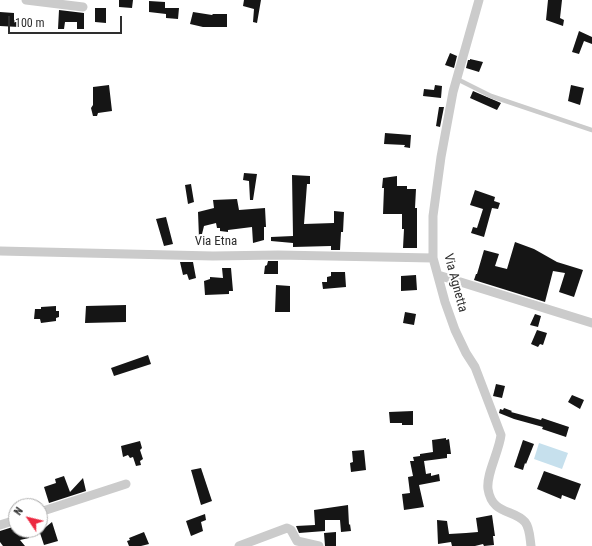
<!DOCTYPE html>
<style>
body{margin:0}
#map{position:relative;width:592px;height:546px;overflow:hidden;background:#fff;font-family:"Roboto Condensed",sans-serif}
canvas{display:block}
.north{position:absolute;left:8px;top:498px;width:40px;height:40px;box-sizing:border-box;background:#fff;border:1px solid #ababab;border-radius:50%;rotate:305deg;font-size:11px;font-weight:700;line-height:16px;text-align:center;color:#2e2e2e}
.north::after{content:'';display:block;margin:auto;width:14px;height:18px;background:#ec2840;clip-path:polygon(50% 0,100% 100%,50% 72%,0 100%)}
.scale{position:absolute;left:8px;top:16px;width:114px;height:18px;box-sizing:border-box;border:2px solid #2e2e2e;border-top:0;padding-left:5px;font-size:12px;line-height:14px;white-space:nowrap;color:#2e2e2e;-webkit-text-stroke:3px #fff;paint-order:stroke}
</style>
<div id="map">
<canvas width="592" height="546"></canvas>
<div class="north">N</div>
<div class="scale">100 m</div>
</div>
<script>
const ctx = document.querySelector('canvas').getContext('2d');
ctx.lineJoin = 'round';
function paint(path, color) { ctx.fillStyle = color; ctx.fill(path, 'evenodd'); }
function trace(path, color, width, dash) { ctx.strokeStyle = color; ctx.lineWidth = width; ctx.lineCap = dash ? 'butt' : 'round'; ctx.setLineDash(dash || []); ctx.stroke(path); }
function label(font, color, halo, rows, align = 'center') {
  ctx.font = font + ' "Roboto Condensed",sans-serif'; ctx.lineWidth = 4; ctx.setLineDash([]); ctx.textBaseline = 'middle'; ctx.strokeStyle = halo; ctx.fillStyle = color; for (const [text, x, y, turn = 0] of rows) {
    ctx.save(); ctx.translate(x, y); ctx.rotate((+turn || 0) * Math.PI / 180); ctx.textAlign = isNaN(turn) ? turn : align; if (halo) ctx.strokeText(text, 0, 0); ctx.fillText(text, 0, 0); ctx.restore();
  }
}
const water = new Path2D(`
 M539,443L568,453L562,469L534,459Z`);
const building = new Path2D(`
 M119,0H133L132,8L119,7Z
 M244,0H261L257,23L253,22L254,9L243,6Z
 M548,0H562L560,18L564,20L563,26L546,20Z
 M149,1L165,2V8H179L178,19L166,18V14L149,12Z
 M95,8H106V23L95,22Z
 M59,10L84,13V29H77V22H65L64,29H58Z
 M0,12L14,13V20H18L19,27L0,26Z
 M193,12L212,15L213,14H227V27H203L190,24Z
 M579,31L592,37V44L584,41L579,54L572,52Z
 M450,53L457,56L454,68L445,65Z
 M470,59L483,62L479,72L466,68L468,60H470Z
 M109,85L112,111L98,113L97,116H93L91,108L93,105V87Z
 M435,85L442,86L441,98L423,96L424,89L434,90Z
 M571,85L584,88L580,105L568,101Z
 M473,91L501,103L497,110L470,98Z
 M439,107H444L440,127L436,126Z
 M385,133L411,135L410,148L404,147L405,145L384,144Z
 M244,173L257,174L253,200H250L249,181L243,180Z
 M292,175L310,176V184H307L304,224L334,223V211L344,212L343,232H341L340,250H331V246L293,247V243L271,241V237L293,236Z
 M397,176V186H407V189H416L415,208H417V248H403L404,229H402V214H383L384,188H382L383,178Z
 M191,184L194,202L188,204L185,185Z
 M475,190L495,197L494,201L500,203L498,209L492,208L484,237L471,233L473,227L477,228L483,209L470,205Z
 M237,199L239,210L265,208L266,227H264V240L253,243L252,227L228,230V232L220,231V228H217L216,223L204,226L201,238H199L198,212L214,208L213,200Z
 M166,217L173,244L164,246L156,219Z
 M515,242L534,249L557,262L583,270L574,297L559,292L565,273L553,271L545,302L474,280L476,274H477L484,250L499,254L495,266L507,269Z
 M268,261H278V274H264L265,266L267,265Z
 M180,262H193L196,278L189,280L187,274L183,275Z
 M222,268H231L233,291H229V294L205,295L204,281L210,279V277L223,278Z
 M331,272H345L346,287L323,289L322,282H327V277L331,276Z
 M416,275L417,290L401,291V276Z
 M276,285L290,286V312H275Z
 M126,305V322L85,323L86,306Z
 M56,306V311H59V317L56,318V321L41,323L40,319H34L35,309H41V307Z
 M405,312L416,314L414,325L403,323Z
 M535,314L541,316L538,327L530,325Z
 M537,330L547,333L543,345L540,344L538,347L531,344Z
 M148,355L151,364L114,376L111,368Z
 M496,384L505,386L502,398L493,396Z
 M572,395L584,400L580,409L568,402Z
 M504,408L512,411L511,412L541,420L542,418L569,427L566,437L542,429L543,427L514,419L499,413L500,409L503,410Z
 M413,411V425H402V423H390L389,412Z
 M446,438V440L449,439L451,454H447V458L424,461L426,474L431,473V476L439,474L440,481L419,485L424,507L404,510L402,494L410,493L408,477L413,476L410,461H414L413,457L420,456V454L433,452L432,440Z
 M523,440L534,444L526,464L525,463L523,470L514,467Z
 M140,441L142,448L140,450L143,459L140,461L141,465L136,466L133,457L130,458L128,455L123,457L121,446Z
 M364,450L366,470L351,472L350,463L353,462L352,451Z
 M201,468L212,501L201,505L191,470Z
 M544,471L581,484L575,500L562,495L561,499L537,489Z
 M64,476L70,492L83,478L86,491L49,503L44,487L56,483L55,479Z
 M348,505L349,525L350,524L351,531L341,532L340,520H325V531L299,533L296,526L315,525L314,510Z
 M205,514L206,520L201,522L203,531L191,536L186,521Z
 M492,515L495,536H493L494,545L484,546L483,544L475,546H452L451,542L438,544L437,520L447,521L449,534L466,533L478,532L476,518Z
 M52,522L58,541L44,545L39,530H42Z
 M16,526V530H27L29,538L20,540L25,546H3L0,542V531Z
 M144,532L149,544L141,546H129L127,541L130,540L129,538Z
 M336,532V546H325L324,533Z`);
const lane = new Path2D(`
 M457,79L491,96L592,130`);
const street = new Path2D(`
 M26,0L83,7
 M479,0L453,92L441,157L433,216V258L445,302L455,330L466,353L475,367L501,435C499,452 486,474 488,489C492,515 514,509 525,522C530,528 530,539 531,546
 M0,251L213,256L278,255L433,258
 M438,275L592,323
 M40,512L126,484
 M0,525L16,520
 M239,546L287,528L291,530L297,541L319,546`);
const streetNames = [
 ["Via Etna",216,242],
 ["Via Agnetta",455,283,75]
];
paint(water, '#c6e0ed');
paint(building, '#151515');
trace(lane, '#cbcbcb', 4.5);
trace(street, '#cbcbcb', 9);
label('13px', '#2e2e2e', '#fff', streetNames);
</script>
